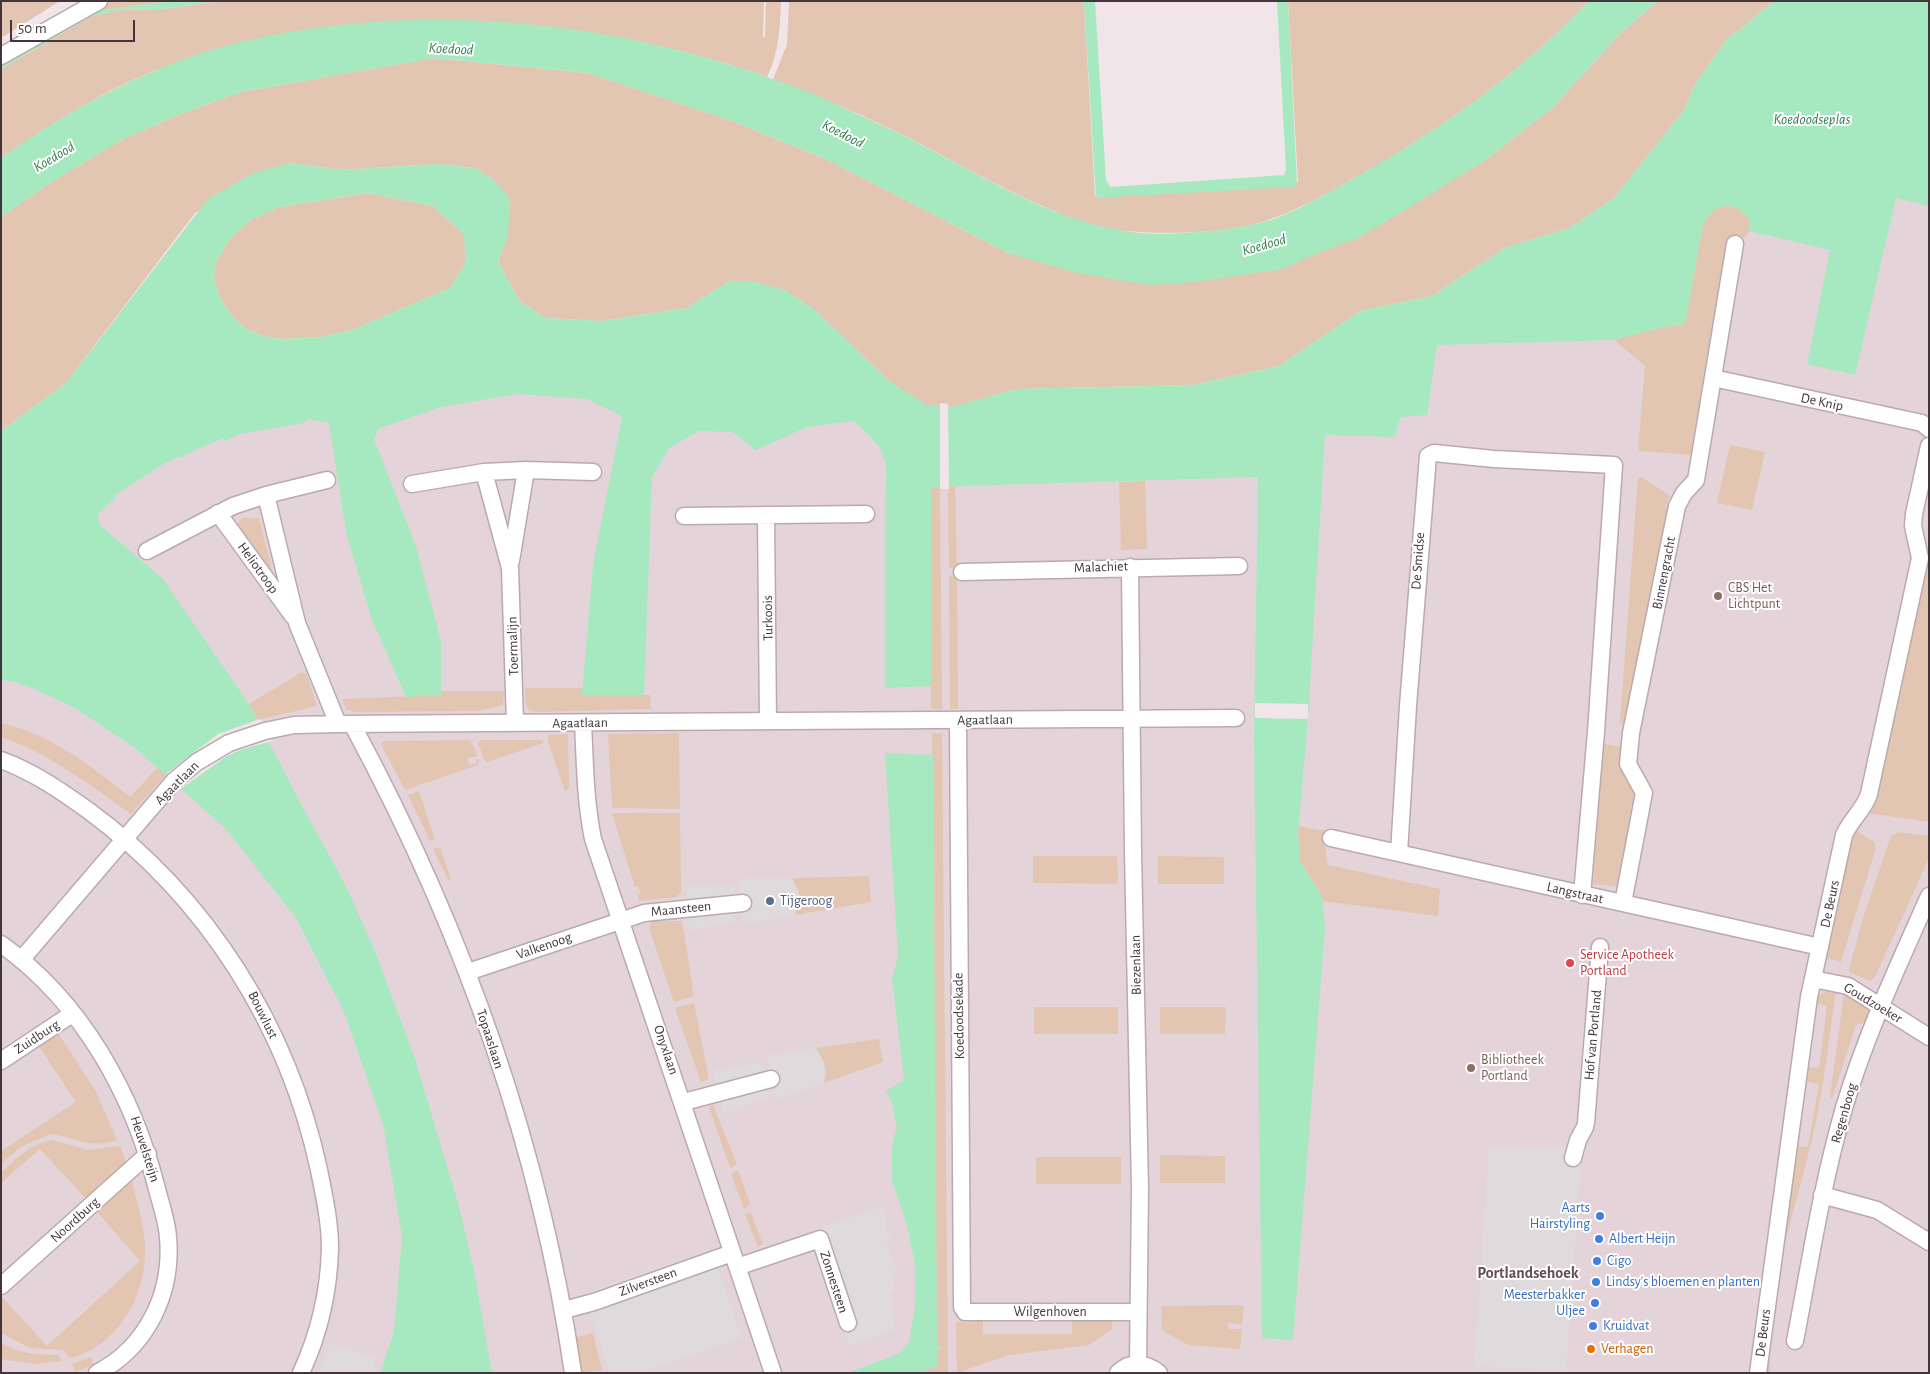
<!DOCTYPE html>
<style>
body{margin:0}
#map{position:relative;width:1930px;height:1374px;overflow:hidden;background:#f1e5e9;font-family:"Alegreya Sans",sans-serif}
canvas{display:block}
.frame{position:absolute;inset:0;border:2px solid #43353b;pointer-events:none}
.scale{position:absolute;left:10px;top:20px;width:125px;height:22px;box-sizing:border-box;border:2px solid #43353b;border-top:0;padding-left:6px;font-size:15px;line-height:18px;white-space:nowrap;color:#43353b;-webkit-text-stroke:4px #fff;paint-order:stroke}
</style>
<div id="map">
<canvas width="1930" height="1374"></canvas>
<div class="frame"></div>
<div class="scale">50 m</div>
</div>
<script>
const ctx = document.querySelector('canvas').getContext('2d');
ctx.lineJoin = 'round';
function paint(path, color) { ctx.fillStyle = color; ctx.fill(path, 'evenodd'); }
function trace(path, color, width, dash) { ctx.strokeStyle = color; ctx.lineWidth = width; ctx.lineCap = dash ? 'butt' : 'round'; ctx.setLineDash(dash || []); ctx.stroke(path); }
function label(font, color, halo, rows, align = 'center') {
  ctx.font = font + ' "Alegreya Sans",sans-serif'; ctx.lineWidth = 4; ctx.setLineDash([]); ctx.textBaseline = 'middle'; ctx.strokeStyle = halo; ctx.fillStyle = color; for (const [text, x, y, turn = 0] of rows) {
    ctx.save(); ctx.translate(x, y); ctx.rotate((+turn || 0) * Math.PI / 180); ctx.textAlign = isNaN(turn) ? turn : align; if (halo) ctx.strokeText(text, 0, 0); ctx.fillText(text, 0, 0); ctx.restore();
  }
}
const residential = new Path2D(`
 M1929,158V1373H1V539L210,411L484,380L1308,403L1720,192Z`);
const green = new Path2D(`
 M1,1H60L1,38Z
 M114,1H172L97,11L1,65V59L100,5Z
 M219,1H764L763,37H765L766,1H781C780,28 779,53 767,77C575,9 342,0 151,72C98,94 49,125 1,158V69L92,16L120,10L163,9Z
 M789,1H1084L1095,196L1298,182L1288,1H1589C1520,73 1444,128 1358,176C1326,194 1297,211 1262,222C1222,235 1128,237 1088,224C1032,205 981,176 930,149C879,122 827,99 773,80L787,44Z
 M1657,1H1775L1727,39L1695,84L1684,110L1614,198L1569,228L1507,247L1432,296L1360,311L1279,366L1193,385L1016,389L952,407L927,405L890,382L815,310L785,290L729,281L687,308L602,321L545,318L519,301L498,261L508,235L494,180L474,168L438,164L341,170L290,163L195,213L66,383L1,431V217L50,183L123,139L183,113L241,92L433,58L588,73L732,121L826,159L1008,253L1283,269L1484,161L1552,108L1618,36Z
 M367,193L433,206L464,234L466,262L450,288L352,330L320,337L281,339L263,336L245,328L232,316L220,298L214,280L215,264L230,238L251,220L279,207Z
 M1726,205L1739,209L1749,219V231L1745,238L1733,235L1694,455L1638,451L1645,366L1614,340L1663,327L1685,324L1703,224L1712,211Z
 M1730,445L1765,452L1752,510L1717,503Z
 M1638,477H1642L1670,496L1665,507L1670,509L1629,725L1620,723Z
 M1145,481L1147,549L1121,550L1119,482Z
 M940,486L942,709H931V487Z
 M948,486H955L957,569L949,567Z
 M242,518H259L274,578H280L284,594L237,524Z
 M1929,544V822L1868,813L1874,805Z
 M951,575H957L958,709H950L949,576Z
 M302,672L307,675L317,706L258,720L249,704Z
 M525,688H582V694L650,695L651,709L538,712L529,710L526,705Z
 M441,691H504L503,705L479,711L355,712L346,709L342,699L441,695Z
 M1,723C51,734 91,766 130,797L158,767L166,774L131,814C89,784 50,754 1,737Z
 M679,733L680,809L612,808L608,734Z
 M932,733H942L948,1373H917L937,1366V1350L941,1347L937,1346Z
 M568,734L569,789L565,791L548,742V735Z
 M470,740L478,756L467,758L470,765L477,763L476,760L479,759L478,765L405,790L381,744L384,741Z
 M481,740H543V743L487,762L484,759L478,743Z
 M1603,744L1623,747L1641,793L1623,887L1593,884Z
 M419,791L435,839L430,841L408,795Z
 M612,813H680L681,893L676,897L639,901L636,889L639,895L641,894L638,886L635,887Z
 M1298,826L1325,831L1324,840L1328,865L1440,889L1438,916L1322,901V896L1300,861Z
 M1855,830L1874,842L1876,848L1841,962L1825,958L1849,837Z
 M1898,832L1929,836V858L1875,977L1870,981L1850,972L1849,970L1862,921L1891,836Z
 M440,847L451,880L449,881L433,849Z
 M1033,856H1117L1118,884L1033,883Z
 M1158,856L1224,857V884H1158Z
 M867,876L869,877L871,902L795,915L799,898L792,878Z
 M652,921H682L694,996L674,1002L649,928Z
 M1830,990L1836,992C1829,1038 1824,1085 1814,1131C1796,1210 1765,1290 1770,1373H1763L1794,1146L1808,1147L1819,1084L1804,1081L1806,1067L1819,1068L1827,1006L1816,1003C1818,994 1822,993 1830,990Z
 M1844,993L1871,1008L1865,1022L1856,1025L1832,1099L1830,1097Z
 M694,1003L709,1079L701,1082L675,1008Z
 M1034,1007H1118V1034H1034Z
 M1160,1007H1226L1225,1034H1160Z
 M57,1031L96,1092L117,1140C91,1150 75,1137 51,1134L20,1147L1,1164V1151L76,1102L36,1042Z
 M879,1039L883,1062L824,1083L816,1048Z
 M713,1105L737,1164L730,1168L709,1107Z
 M52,1140L88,1150L118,1146L121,1147L127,1165L88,1201L40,1149L1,1183V1173C16,1158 31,1144 52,1140Z
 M1160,1155L1225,1156V1183H1160Z
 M1036,1157H1121V1184H1036Z
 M738,1170L750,1204L744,1209L731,1174Z
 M131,1177C136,1200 146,1230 145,1253C145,1297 116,1348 70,1358L63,1350L30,1348L1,1333V1296L47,1346L140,1261L93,1207Z
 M751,1212L762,1242L763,1244L758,1247L746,1217L745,1214Z
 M1244,1305L1242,1325L1228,1323V1329H1242L1240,1349L1188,1345L1162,1330L1161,1306Z
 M1072,1320L1112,1321V1329L1089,1345L1009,1355L957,1373L956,1322L983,1321V1334H1072Z
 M593,1333L602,1370L581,1373L576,1337Z
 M1,1342C20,1355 37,1354 58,1355L62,1361L35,1364L1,1359Z
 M91,1357L93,1365L75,1372L72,1364Z`);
const parking = new Path2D(`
 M792,878L799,893L800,904H797L795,916L742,924L740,879Z
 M686,886H735L737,922L689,930Z
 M816,1048L823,1060L826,1072L824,1083L776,1099L767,1055Z
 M761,1063L768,1098L723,1114L713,1071Z
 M1489,1146L1582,1148L1566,1373L1474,1366Z
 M884,1206L887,1232L894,1234L886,1239L898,1275L892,1277L896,1291L890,1293L897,1314L892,1316L896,1330L849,1346L814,1229Z
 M711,1249L742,1338L642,1373H610L583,1294Z
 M331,1343L376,1358L373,1368L377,1370L376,1373H318Z`);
const water = new Path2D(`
 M172,1H219L163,9L120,10L92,16L1,69V65L97,11Z
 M1084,1H1095L1106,181L1111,187L1284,175L1286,170L1277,1H1288L1297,184L1292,187L1096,198Z
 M1589,1H1657L1618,36L1552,108L1484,161L1418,202L1358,238L1310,256L1283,269L1195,282L1150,285L1077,273L1008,253L826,159L732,121L588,73L434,58L241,92L183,113L123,139L50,183L1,217V158C68,111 138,72 217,48C394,0 592,16 764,76C786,84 808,91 829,101C863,117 898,132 931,150C1002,187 1074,232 1157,234C1185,234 1232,230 1260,223C1294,214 1324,195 1354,178C1442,129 1519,74 1589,1Z
 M1775,1H1929V206L1896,198L1855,375L1807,364L1830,250L1749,231V219L1739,209L1726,205L1712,211L1703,224L1685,324L1663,327L1614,340L1437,345L1427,415L1400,417L1395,437L1325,435L1308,719L1298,832L1300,861L1322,896L1325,928L1293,1340L1262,1338L1254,739L1258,477L931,487L932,686L885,688V499C889,455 886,450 854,421L807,427L756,450L732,432L699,431L669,448L652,477L644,695H582L593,565L622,416L587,399L516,394L441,407L378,429L374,439L416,546L441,641V695L406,697L371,617L346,532L329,423L307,419L304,423L240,434L224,441V438L188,453L182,458L180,456L165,463L115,495V498L98,514L99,524L163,579L249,704L307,815L346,886L375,951L415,1059L459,1206L474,1270L492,1373H380L394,1332L402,1236L383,1124L344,1012L296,918L225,828L135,748L75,708L32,688L16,682L1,680V431L66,383L208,199L253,173L290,163L341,170L438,164L474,168L494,180L510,199L508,235L498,261L519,301L545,318L602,321L687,308L729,281H751L785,290L815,310L890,382L927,405L952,407L1016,389L1193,385L1279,366L1360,311L1432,296L1507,247L1569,228L1614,198L1684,110L1695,84L1727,39ZM367,193L433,206L464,234L466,262L450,288L352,330L320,337L281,339L263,336L245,328L232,316L220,298L214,280L215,264L230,238L251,220L279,207Z
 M885,753L933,755L937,1346L941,1347V1350H937V1366L917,1373H847L899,1354L909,1342L915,1307V1265L907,1225L892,1180V1145L897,1128L892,1103L886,1091L904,1080L892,979L898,956Z`);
const pier = new Path2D(`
 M940,403L948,404L949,489H940Z
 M1255,703L1308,704V719L1255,718Z
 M260,719L272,741L243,749L227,756L182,788L166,774L218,734Z`);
const minor = new Path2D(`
 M1,56L99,1
 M1713,378L1922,423L1929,429
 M484,472L510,568L515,723
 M412,484L484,472L526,470L593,472
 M266,495L297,623L338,724
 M218,513L293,616
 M766,515L768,721
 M684,516L866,514
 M147,551L233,506L266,495L327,480
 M511,561L526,470
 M1130,567L1133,852L1140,1189L1138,1364
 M962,572L1239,566
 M958,721L962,1307L965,1312H1138
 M583,723C585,762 585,800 593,839L773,1373
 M352,724C461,926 540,1145 573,1373
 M1,760C34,772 61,791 89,811C207,898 288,1026 319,1170C324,1195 330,1222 330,1248C329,1291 319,1334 301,1373
 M1331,838L1820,947
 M1399,853L1408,706L1428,456L1434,453L1494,459L1614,465L1596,732L1582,895
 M1623,903L1644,793L1628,764L1631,733L1677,506L1684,493L1696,480L1735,244
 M1,944C82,1002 133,1094 157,1189C161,1205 167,1221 168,1237C173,1293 147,1347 97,1373
 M21,960L174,781L197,762L229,743L265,731L294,725L338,724L1236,718
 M468,972L644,913L743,903
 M1813,979L1848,986L1929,1037
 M1,1061L72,1014
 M684,1102L771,1079
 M1586,1123L1600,947
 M1573,1158L1578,1140L1585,1127
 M1822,1195L1877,1210L1929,1242
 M737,1267L820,1239L848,1323
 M1,1286L148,1154
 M564,1310L594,1302L732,1253
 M1795,1341C1810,1263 1822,1184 1844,1108C1866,1034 1898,966 1929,896
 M1118,1373C1130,1361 1146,1362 1159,1373
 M1758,1373L1809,997L1844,835C1851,819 1864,810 1869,794L1920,558L1913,526L1914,514L1929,446`);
const markers = [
 [1718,596,5,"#8d6e63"],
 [770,901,5,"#5c6f8a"],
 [1570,963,5,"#e0444e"],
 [1471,1068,5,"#8d6e63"],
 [1600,1216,5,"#3f7fe0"],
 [1599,1239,5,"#3f7fe0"],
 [1597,1261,5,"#3f7fe0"],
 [1596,1282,5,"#3f7fe0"],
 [1595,1303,5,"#3f7fe0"],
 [1593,1326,5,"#3f7fe0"],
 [1591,1349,5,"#e8710a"]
];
const streetNames = [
 ["De Knip",1822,402,12],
 ["De Smidse",1418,561,-86],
 ["Malachiet",1101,567,-2],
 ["Heliotroop",258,568,54],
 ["Binnengracht",1664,573,-79],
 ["Turkoois",768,618,-91],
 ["Toermalijn",513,646,-92],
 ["Agaatlaan",985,720,-1],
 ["Agaatlaan",580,723,-1],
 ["Agaatlaan",177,783,-45],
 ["Langstraat",1575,893,13],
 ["De Beurs",1830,904,-78],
 ["Maansteen",681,909,-6],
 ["Valkenoog",544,946,-19],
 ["Biezenlaan",1136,965,-91],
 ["Goudzoeker",1873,1003,31],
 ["Bouwlust",263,1015,64],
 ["Koedoodsekade",959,1016,-91],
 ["Hof van Portland",1593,1035,-85],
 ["Zuidburg",37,1037,-33],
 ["Topaaslaan",490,1039,72],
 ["Onyxlaan",666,1050,71],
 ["Regenboog",1844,1113,-74],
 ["Heuvelsteijn",145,1149,72],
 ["Noordburg",75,1220,-42],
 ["Zilversteen",648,1282,-20],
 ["Zonnesteen",834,1282,72],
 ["Wilgenhoven",1050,1312],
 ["De Beurs",1763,1333,-83]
];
const educationNames = [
 ["CBS Het",1728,588],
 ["Lichtpunt",1728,604],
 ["Bibliotheek",1481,1060],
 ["Portland",1481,1076]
];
const serviceNames = [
 ["Tijgeroog",780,901]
];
const healthNames = [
 ["Service Apotheek",1580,955],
 ["Portland",1580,971]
];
const shopNames = [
 ["Aarts",1590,1208,"right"],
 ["Hairstyling",1590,1224,"right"],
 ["Albert Heijn",1609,1239],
 ["Cigo",1607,1261],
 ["Lindsy's bloemen en planten",1606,1282],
 ["Meesterbakker",1585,1295,"right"],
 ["Uljee",1585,1311,"right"],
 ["Kruidvat",1603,1326]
];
const foodNames = [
 ["Verhagen",1601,1349]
];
const waterNames = [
 ["Koedood",451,49,3],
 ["Koedoodseplas",1812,119],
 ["Koedood",843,134,27],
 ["Koedood",54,157,-31],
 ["Koedood",1264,245,-16]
];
const quarterNames = [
 ["Portlandsehoek",1528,1273]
];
paint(residential, '#e4d4d9');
paint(green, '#e2c6b1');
paint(parking, '#dfdadc');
paint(water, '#a6e9c0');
paint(pier, '#f1e5e9');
trace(minor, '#bba9b0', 19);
trace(minor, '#fff', 16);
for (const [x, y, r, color] of markers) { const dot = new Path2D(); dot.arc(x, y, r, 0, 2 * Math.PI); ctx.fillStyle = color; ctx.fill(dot); trace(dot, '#fff', 2); }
label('14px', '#43353b', '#fff', streetNames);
label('14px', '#785e54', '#fff', educationNames, 'left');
label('14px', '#4e5e75', '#fff', serviceNames, 'left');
label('14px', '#be3a42', '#fff', healthNames, 'left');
label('14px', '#366cbe', '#fff', shopNames, 'left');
label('14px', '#c56008', '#fff', foodNames, 'left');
label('italic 15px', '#2f7f4f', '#fff', waterNames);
label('bold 16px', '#644e57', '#fff', quarterNames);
</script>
